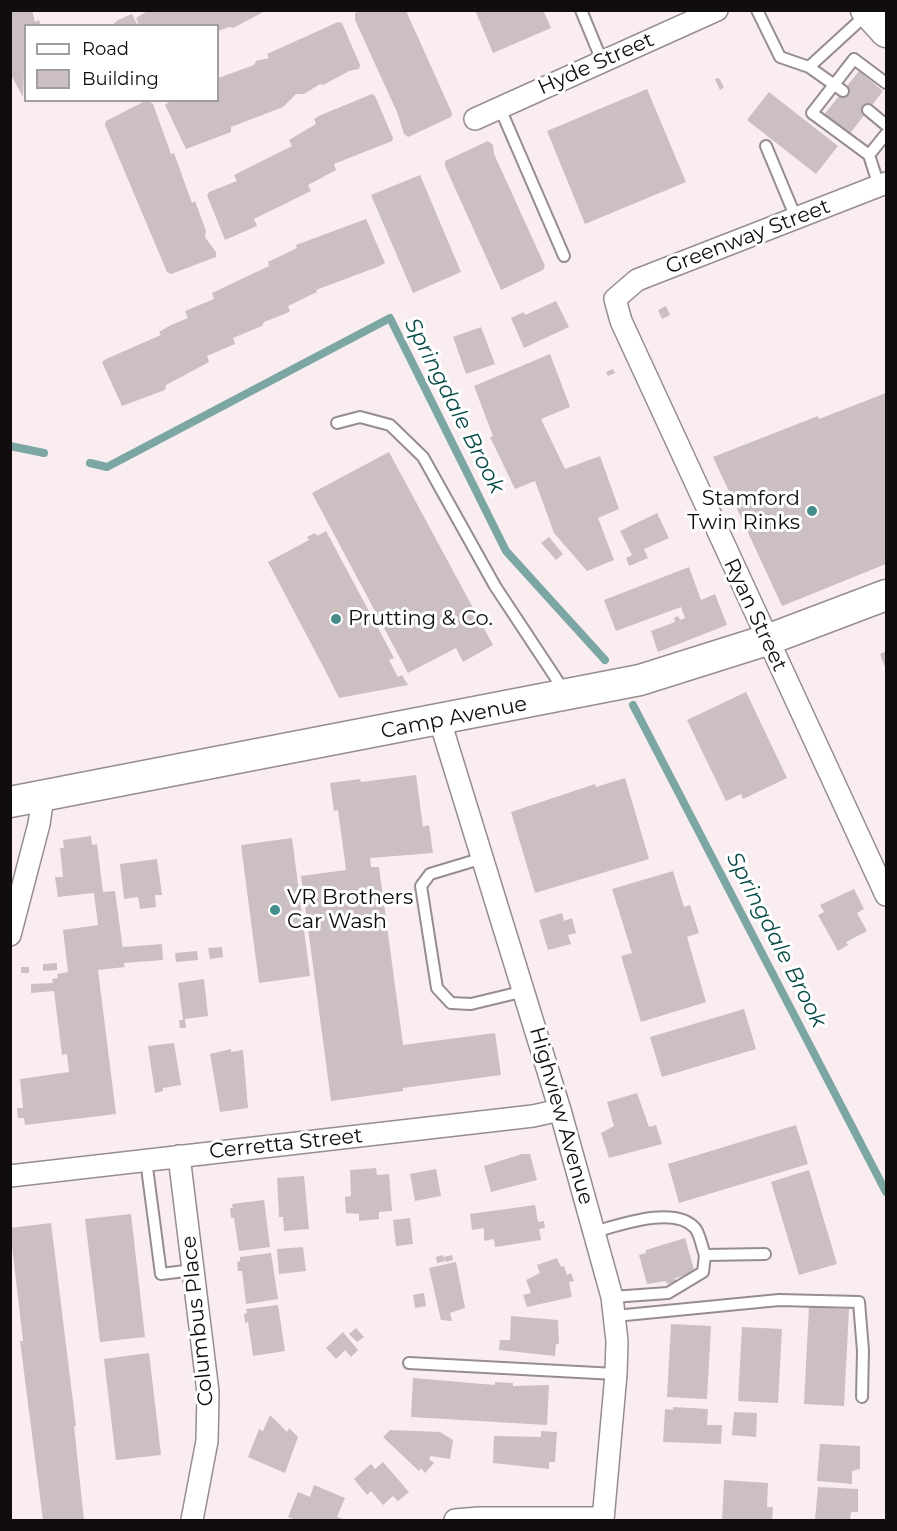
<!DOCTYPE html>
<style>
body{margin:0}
#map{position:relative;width:897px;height:1531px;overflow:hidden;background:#f9edf0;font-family:Montserrat,sans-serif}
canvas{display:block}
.frame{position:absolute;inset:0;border:12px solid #110d0e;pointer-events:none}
.legend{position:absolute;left:24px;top:24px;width:195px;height:78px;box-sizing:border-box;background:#fff;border:2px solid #a09e9f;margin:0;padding:8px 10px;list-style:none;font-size:18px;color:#110d0e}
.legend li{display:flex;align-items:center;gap:12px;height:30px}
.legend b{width:30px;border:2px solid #a09e9f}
</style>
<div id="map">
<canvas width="897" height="1531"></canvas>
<div class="frame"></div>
<ul class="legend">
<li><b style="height:8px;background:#fff"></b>Road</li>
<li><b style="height:16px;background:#cbbfc1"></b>Building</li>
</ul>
</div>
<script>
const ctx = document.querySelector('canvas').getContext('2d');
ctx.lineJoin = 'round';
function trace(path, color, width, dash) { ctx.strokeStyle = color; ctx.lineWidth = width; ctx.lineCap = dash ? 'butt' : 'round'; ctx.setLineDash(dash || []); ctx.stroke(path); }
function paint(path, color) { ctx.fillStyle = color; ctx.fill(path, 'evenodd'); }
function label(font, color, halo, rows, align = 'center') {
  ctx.font = font + ' Montserrat,sans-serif'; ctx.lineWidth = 6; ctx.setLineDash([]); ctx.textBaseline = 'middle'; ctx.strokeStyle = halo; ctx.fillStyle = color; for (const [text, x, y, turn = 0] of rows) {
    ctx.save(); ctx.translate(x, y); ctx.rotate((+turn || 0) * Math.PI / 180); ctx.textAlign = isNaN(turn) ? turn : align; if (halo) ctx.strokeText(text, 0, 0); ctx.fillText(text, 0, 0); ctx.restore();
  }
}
const stream = new Path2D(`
 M10,446L44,453
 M90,463L107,467L390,318L506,551L605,660
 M633,705L886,1192`);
const building = new Path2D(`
 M10,10H32L35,22L39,20L41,26H26L23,97L10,73Z
 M149,10H267L233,28L229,27L218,31V26H139L136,18Z
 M362,10H408L407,13L452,113L451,117L408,137L404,134L397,112L355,20V13Z
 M475,10H543L551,28L493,53Z
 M132,14L138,26H111L118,20Z
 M338,22L342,23L360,65L359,69L349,71L323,85L320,84L304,94H296L283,107L231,127V132L186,149L165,105L169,102L218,100V78L254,65L256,61L269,58L267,54Z
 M859,71L883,91L848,136L823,116Z
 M719,78L724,87L720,90L715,79Z
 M647,89L686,182L585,224L547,131Z
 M769,92L838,146L816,174L747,120Z
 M372,94L375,96L393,138L392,141L334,164L336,170L308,185L311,191L254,219L257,226L225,240L207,195L209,192L237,181L234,175L292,146L289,140L316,124L314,119L321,115Z
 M147,100L153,104L171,154L174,153L192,203L195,201L198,209L206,231L205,237L216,252V257L171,274L167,272L105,125L106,121Z
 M488,141L493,145L494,154L545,266L543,270L501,290L445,166V161Z
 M420,175L461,272L413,293L371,195Z
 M366,219L385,263L380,266L316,290L317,292L288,306L290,311L287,313L264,322L262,326L233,338L235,344L207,356L209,362L166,385L165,390L122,406L102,362L106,359L161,335L159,332L171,325L188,318L185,311L214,299L212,293L269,266L268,262L297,248L296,245Z
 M556,301L569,327L524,348L511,318L524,312L525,315Z
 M666,306L670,315L662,319L658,310Z
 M481,327L495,364L466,374L453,337Z
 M550,354L570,407L541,419L565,469L600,456L619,509L598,518L614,560L587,571L554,533L535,481L515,489L490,437L493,436L474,386Z
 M613,369L615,373L608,376L606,372Z
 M886,393V564L782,606L713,457L818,416L819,419Z
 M389,452L493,645L463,662L456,648L408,673L312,493Z
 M657,513L669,538L644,549L648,558L629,566L626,558L632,555L620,531Z
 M326,531L394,658L389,660L398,677L402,675L408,685L339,698L326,672L268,562L309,540L307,537L315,533L317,536Z
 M549,537L563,554L556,560L541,543Z
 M689,567L701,600L715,594L727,625L658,652L651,631L675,622L674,618L678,616L680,620L685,618L681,607L616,631L604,600Z
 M886,651V670L880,654Z
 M746,692L787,778L743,799L741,794L726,801L687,720Z
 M416,775L423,827L429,825L433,853L370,858L371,867H379L403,1045L495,1033L501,1075L403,1088V1091L331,1101L301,876L346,870L338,810L334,811L330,783L360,779L361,782Z
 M625,778L649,859L535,893L511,812L595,784L596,787Z
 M91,836L92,845L97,844L103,892L115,891L124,957L123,947L162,944L163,960L124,963L125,967L98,970L116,1114L25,1125L24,1118H18L17,1108H23L20,1079L69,1072L67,1054L62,1055L54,991L31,993V984L53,983L52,979L58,978L57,974L68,972L63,930L98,925L94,893L58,897L55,877H63L60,848H64L63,840Z
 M292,838L310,976L259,983L241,845Z
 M157,859L162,895H155L156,907L140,909L138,897L124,899L120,864Z
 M673,871L684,907L690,905L699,933L687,937L706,1002L641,1022L621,956L632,953L612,889Z
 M854,889L864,909L857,913L867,931L846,942L848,945L838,951L818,915L824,912L820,905Z
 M562,913L564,921L572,918L576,933L568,935L571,944L548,950L539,920Z
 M222,947L223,957L210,959L208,948Z
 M197,951L198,960L176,962L175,953Z
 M57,963V970L43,971V964Z
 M21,967H29V973H21Z
 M204,979L208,1016L185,1019L186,1028H180L179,1020H183L178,983Z
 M744,1009L756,1049L662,1077L650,1037Z
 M174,1043L181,1085L163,1088V1091L155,1093L148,1046Z
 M231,1049V1052L243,1050L248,1108L220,1112L210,1054Z
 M637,1093L649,1127L656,1125L662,1144L609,1158L601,1133L614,1126L607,1102Z
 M796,1125L808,1164L679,1203L668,1164Z
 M522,1154H530L537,1180L491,1192L484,1166Z
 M376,1168L377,1175L389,1174L392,1211L379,1212V1219L359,1221V1214L346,1213L345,1197L351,1196L350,1170Z
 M436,1169L441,1196L415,1201L410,1174Z
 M809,1170L837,1264L799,1275L771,1182Z
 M304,1176L309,1229L284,1231L283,1217H279L277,1178Z
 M264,1200L270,1247L239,1251L234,1218H231L230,1208H233L232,1204Z
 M535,1205L538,1222L544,1221L545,1228L539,1229L541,1240L495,1247L494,1239L484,1241V1228L472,1230L470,1214Z
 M131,1214L145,1337L100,1342L85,1219Z
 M410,1218L413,1244L396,1246L393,1220Z
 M51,1223L76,1426H74L84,1520H43L20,1341H23L10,1228Z
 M685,1238L695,1273L675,1278L676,1282L667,1284L666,1281L647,1284L639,1255L646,1253V1250Z
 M303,1247L306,1271L279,1274L277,1249Z
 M271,1253L278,1299L246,1304L242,1271H238L237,1262L240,1261V1257Z
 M443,1255L445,1261L437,1263L436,1257Z
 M452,1255L453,1260L446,1262L444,1257Z
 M557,1258L561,1267L564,1266L567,1275L571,1273L574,1281L569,1282L572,1297L527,1307L523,1295L531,1293L526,1280L540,1273L537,1265Z
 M456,1262L465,1308L450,1313L452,1321L441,1320L429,1268Z
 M424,1293L426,1306L415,1308L413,1295Z
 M278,1305L285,1351L253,1356L248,1322L245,1323L244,1314L247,1313L246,1309Z
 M809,1307L849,1309L844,1406L804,1404Z
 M511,1316L558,1320L559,1344H556L555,1356L499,1350L500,1340H510Z
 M671,1324L711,1326L707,1399L667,1397Z
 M742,1327L782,1329L778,1403L738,1401Z
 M356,1328L364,1337L357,1342L349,1334Z
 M343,1332L358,1350L351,1357L345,1350L336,1359L326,1348Z
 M149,1353L161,1455L116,1460L104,1359Z
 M413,1378L495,1385V1382L513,1383V1386L549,1385L547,1425L411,1417Z
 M673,1407L708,1409L707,1425H722L721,1444L663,1442L665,1409L673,1410Z
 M734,1412L757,1413L756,1437L732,1435Z
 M270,1415L287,1432L289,1428L298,1437L285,1473L248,1457L259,1429L263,1431Z
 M390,1430L440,1432L453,1440L450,1459L431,1456L429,1459L434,1463L425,1473L421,1468L419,1471L383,1437Z
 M541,1431L557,1432L555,1462H549V1469L493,1463L494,1436L541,1437Z
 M820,1444L860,1446V1469L852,1471V1484L817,1481Z
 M383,1462L409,1492L398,1501L393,1496L383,1505L371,1491L367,1495L354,1479L371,1464L375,1469Z
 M724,1480L768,1483L767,1507H773L772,1520H722Z
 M314,1485L345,1498L337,1517L346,1520H296L288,1517L298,1492L310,1497Z
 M818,1487L858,1489V1512H851L850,1520H815Z`);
const lane = new Path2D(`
 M581,10L602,61
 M757,10L780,57L809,67L843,91
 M809,67L868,13
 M499,106L564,256
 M868,110L886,125
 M766,146L796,218
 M869,155L812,113L854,59L886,83
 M879,186L869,155L886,134
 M337,423L360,417L390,425L423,457L495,586L565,692
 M483,858L430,874L421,886L437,988L451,1003L471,1004L525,991
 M146,1160L161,1274L193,1270
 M594,1232C620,1225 674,1205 695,1228C700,1234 702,1248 705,1255
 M612,1297L668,1293L703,1272L705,1255L765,1254
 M615,1316L779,1300L859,1302L863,1351L862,1397
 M409,1363L616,1374`);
const street = new Path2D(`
 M475,119L717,10
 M886,183L637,280L615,299L621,321L886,895
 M440,721L560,1110L612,1297L617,1341L616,1374L603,1520
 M10,935L39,824L43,796
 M179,1156L208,1392L207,1441L192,1520
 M10,1176L533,1116L560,1110
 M455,1520L479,1518H603`);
const secondary = new Path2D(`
 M866,10L886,32
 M10,802L640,680L767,640L886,595`);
const markers = [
 [812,511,6,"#458d8a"],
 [336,619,6,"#458d8a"],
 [275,910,6,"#458d8a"]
];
const streetNames = [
 ["Hyde Street",596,64,-24],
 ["Greenway Street",748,237,-21],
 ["Ryan Street",755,615,65],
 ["Camp Avenue",454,718,-11],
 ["Highview Avenue",561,1116,74],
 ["Cerretta Street",286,1144,-6],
 ["Columbus Place",198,1321,-96]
];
const poiNames = [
 ["Stamford",800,499,"right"],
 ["Twin Rinks",800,523,"right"],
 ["Prutting & Co.",348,619],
 ["VR Brothers",287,898],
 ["Car Wash",287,922]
];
const waterNames = [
 ["Springdale Brook",454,406,63],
 ["Springdale Brook",776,940,63]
];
trace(stream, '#7ba6a4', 8);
paint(building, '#cbbfc1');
trace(lane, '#978c8f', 14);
trace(street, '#978c8f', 24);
trace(secondary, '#978c8f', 33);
trace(lane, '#fff', 10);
trace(street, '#fff', 21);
trace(secondary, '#fff', 30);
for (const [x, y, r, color] of markers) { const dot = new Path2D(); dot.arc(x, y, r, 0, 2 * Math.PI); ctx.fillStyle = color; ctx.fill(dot); trace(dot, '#fff', 2); }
label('21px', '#110d0e', '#fff', streetNames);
label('21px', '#110d0e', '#fff', poiNames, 'left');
label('italic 22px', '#074b49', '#fff', waterNames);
</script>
